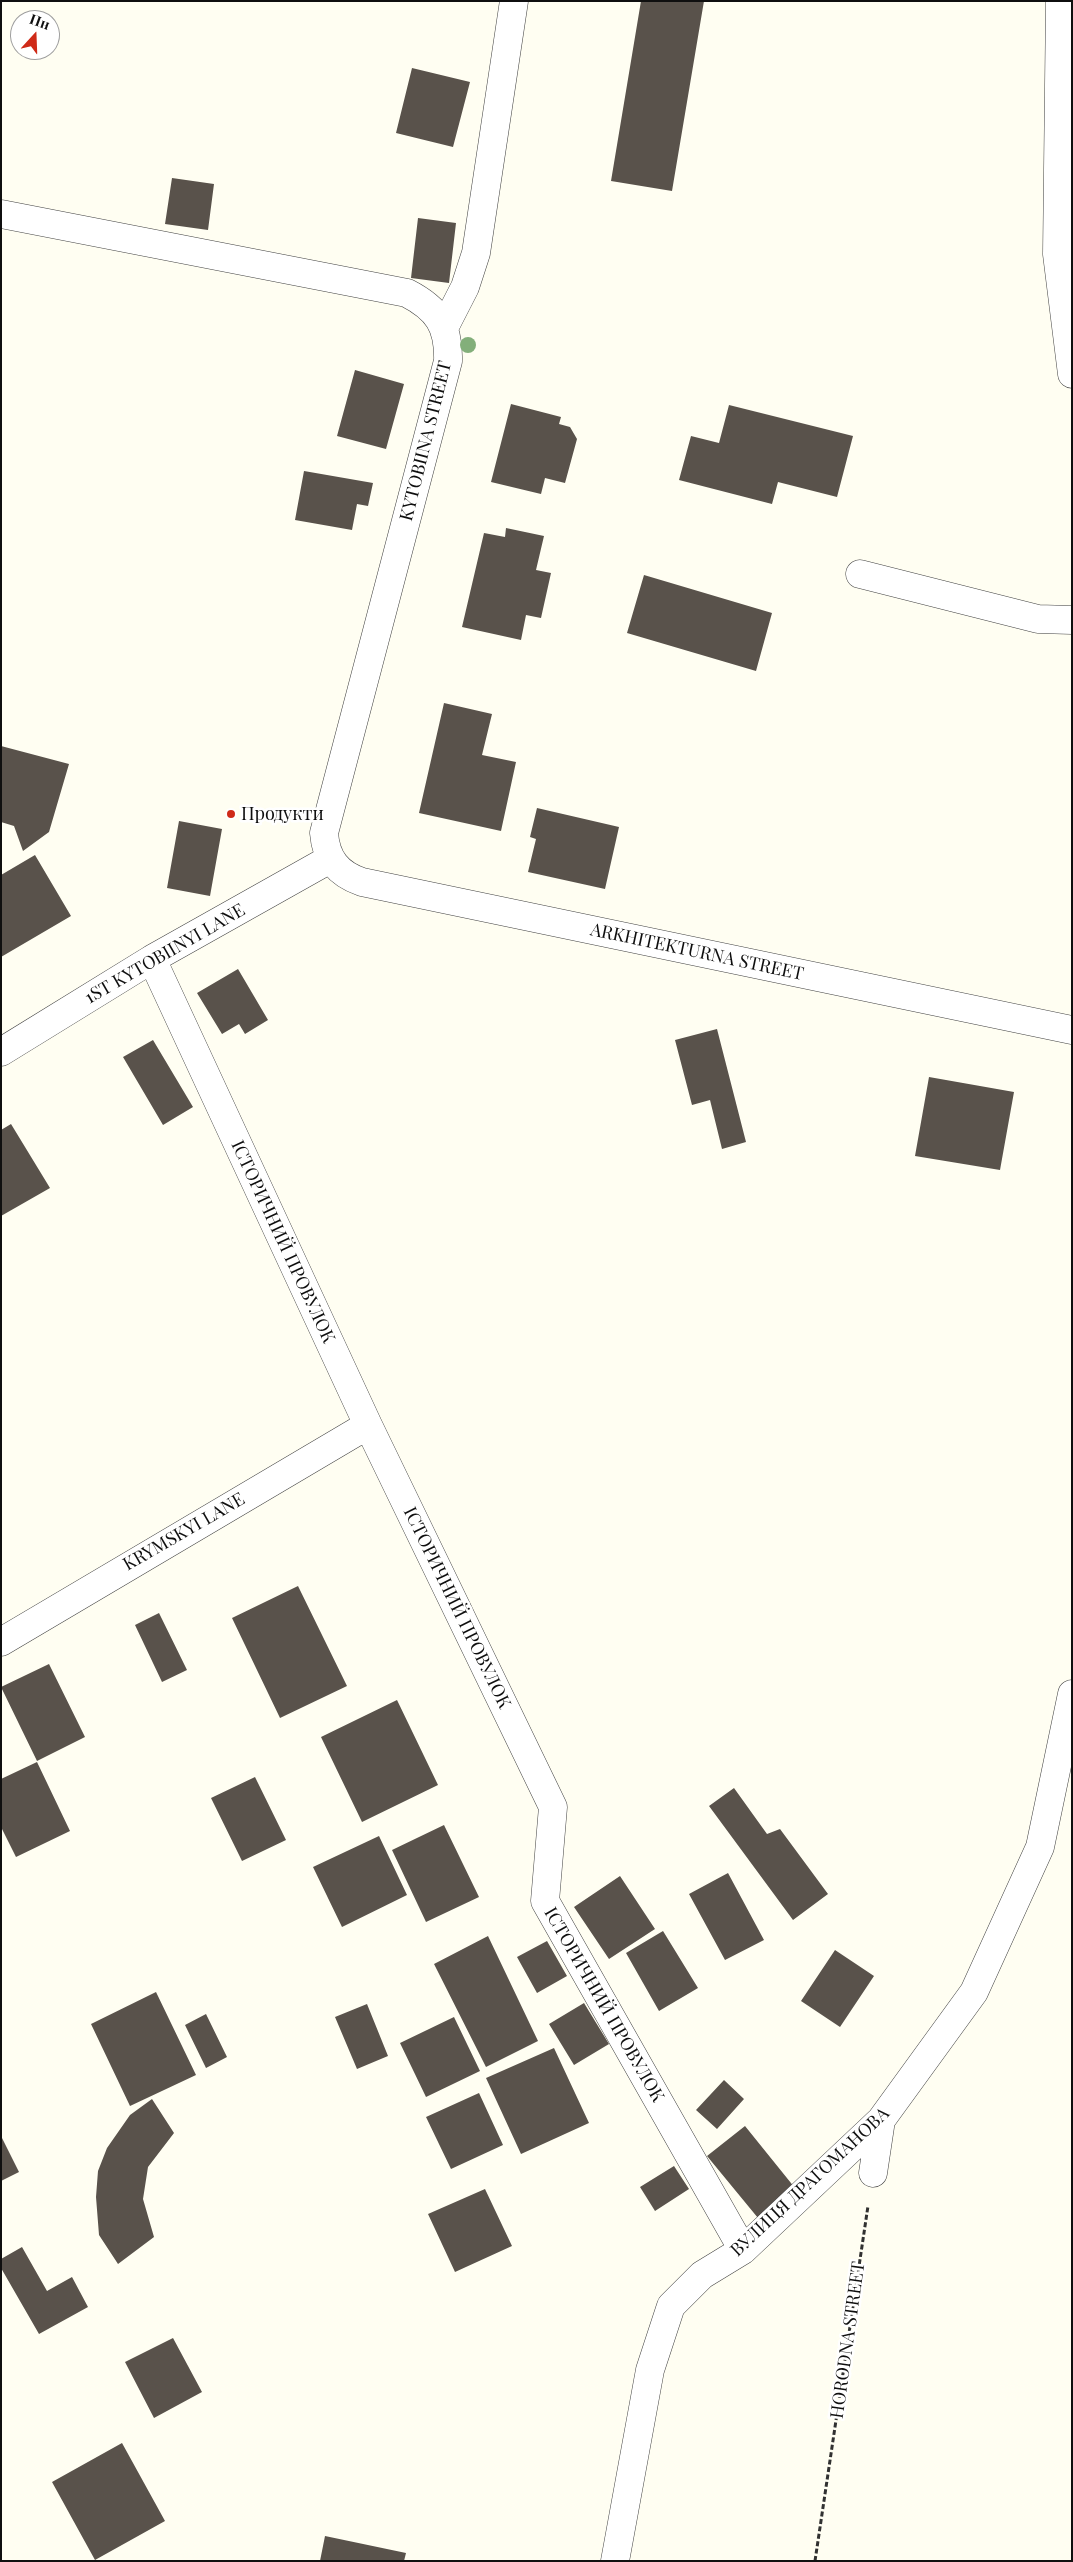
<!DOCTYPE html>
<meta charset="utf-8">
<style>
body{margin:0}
#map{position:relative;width:1073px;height:2562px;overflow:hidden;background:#fffef2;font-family:"Playfair Display",serif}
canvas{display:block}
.frame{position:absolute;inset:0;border:2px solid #0f0f0f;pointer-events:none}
.north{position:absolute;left:10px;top:10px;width:50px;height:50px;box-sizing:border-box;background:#fff;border:1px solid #9f9f9f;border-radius:50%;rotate:20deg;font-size:14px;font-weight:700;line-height:20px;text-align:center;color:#0f0f0f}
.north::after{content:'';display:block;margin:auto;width:18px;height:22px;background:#cf2a18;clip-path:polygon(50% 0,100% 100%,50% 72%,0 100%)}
</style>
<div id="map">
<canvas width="1073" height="2562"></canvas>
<div class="frame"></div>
<div class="north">Пн</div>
</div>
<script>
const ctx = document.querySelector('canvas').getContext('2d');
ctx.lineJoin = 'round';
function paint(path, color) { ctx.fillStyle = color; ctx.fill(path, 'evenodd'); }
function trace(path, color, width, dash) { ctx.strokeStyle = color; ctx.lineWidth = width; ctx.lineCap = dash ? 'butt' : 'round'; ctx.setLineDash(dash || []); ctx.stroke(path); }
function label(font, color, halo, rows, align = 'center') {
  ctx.font = font + ' "Playfair Display",serif'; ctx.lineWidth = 5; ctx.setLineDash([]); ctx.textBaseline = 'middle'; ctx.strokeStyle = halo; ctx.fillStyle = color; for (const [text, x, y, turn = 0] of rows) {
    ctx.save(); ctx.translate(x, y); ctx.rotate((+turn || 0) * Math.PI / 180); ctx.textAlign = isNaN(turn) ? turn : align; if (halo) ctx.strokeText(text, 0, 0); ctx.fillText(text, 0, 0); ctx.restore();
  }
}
const building = new Path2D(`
 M641,1H704L672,191L611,181Z
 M412,68L470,82L453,147L396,133Z
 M172,178L214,184L208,230L165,224Z
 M418,218L456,223L449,283L411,278Z
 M355,370L404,384L386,449L337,436Z
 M511,404L561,417L559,424L570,427L577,439L565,483L545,478L541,494L491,482Z
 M729,405L853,436L837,497L778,482L772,504L679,480L691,436L719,443Z
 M304,471L373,483L368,506L357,504L352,530L295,520Z
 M506,528L544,536L536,570L551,573L541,618L526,615L521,640L462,627L484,533L505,537Z
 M644,575L772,613L756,671L627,633Z
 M444,703L492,714L482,755L516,762L501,831L419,813Z
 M1,746L69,764L49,832L23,851L14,826L1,822Z
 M537,808L619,827L605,889L528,872L536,839L530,837Z
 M179,821L222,829L210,896L167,888Z
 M35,855L71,916L1,957V875Z
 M238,969L268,1020L245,1034L239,1024L222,1034L197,993Z
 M717,1029L746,1142L722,1149L710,1100L692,1105L675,1040Z
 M153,1040L193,1107L163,1125L123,1057Z
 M929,1077L1014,1092L1000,1170L915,1156Z
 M11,1124L50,1188L1,1216V1130Z
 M298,1586L347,1686L280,1718L232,1618Z
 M159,1613L187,1670L162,1682L135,1625Z
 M49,1664L85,1737L37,1761L1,1687Z
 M397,1700L438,1785L362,1822L321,1737Z
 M37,1762L70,1831L16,1857L1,1827V1779Z
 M255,1777L286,1840L242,1861L211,1798Z
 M734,1788L767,1834L780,1829L828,1894L793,1920L709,1806Z
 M444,1825L479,1897L426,1922L392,1850Z
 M379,1836L407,1895L342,1927L313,1867Z
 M728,1873L764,1940L725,1960L689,1894Z
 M620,1876L655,1929L609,1959L574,1907Z
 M663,1931L698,1988L659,2011L626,1953Z
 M488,1936L538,2041L486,2067L434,1964Z
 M547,1941L567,1976L537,1993L517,1957Z
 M835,1950L874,1976L840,2027L801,2001Z
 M156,1992L196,2075L130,2106L91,2024Z
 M584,2003L609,2044L574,2065L549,2024Z
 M367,2004L388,2056L357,2069L335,2017Z
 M206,2014L227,2057L206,2068L185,2025Z
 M454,2017L480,2071L426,2097L400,2043Z
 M554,2048L589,2123L521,2154L486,2078Z
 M724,2080L744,2099L717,2129L696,2110Z
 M479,2093L503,2145L451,2169L426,2117Z
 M152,2099L174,2133L148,2167L143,2199L154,2237L118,2264L99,2235L96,2197L98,2171L107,2148L130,2115Z
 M745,2126L795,2188L758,2218L707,2156Z
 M1,2136L19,2172L1,2181Z
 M674,2166L689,2189L655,2211L640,2187Z
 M485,2189L512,2246L455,2272L428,2214Z
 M22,2247L47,2291L72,2277L88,2307L39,2334L1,2268V2259Z
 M173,2338L202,2392L154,2418L125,2362Z
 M122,2443L165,2521L95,2560L52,2482Z
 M325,2536L406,2553L404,2561H320Z`);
const path = new Path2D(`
 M815,2561L868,2206`);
const minor = new Path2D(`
 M1060,1L1057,254L1072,374
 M1,214L407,293C438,309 449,326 448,361L324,833C326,859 338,874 362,882L1072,1030
 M444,328L465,287L476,253L514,1
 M860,574L1038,619L1072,620
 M152,959L368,1425L553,1807L545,1901L743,2250
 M1,1052L152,959L330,859
 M1,1642L368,1425
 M873,2173L881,2120
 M615,2561L650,2370L671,2306L702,2275L743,2250L881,2120L974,1992L1040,1847L1072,1694`);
const trees = [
 [468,345]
];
const markers = [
 [231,814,5,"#cf2a18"]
];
const streetNames = [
 ["KYTOBIINA STREET",426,441,-76],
 ["ARKHITEKTURNA STREET",697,952,12],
 ["1ST KYTOBIINYI LANE",165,954,-30],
 ["ІСТОРИЧНИЙ ПРОВУЛОК",283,1242,65],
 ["KRYMSKYI LANE",184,1532,-30],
 ["ІСТОРИЧНИЙ ПРОВУЛОК",457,1608,64],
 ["ІСТОРИЧНИЙ ПРОВУЛОК",604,2005,60],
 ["ВУЛИЦЯ ДРАГОМАНОВА",810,2182,-43],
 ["HORODNA STREET",848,2340,-82]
];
const poiNames = [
 ["Продукти",241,814]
];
paint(building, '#59524b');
trace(minor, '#424242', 29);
trace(path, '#313131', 3, [5, 2.5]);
trace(minor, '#fff', 28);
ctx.fillStyle = '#83af7a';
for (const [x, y] of trees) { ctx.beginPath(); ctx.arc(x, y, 8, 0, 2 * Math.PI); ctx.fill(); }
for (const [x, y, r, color] of markers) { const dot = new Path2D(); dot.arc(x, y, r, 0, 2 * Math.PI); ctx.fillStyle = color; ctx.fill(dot); trace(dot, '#fff', 2); }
label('18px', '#0f0f0f', '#fff', streetNames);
label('18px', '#0f0f0f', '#fff', poiNames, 'left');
</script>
